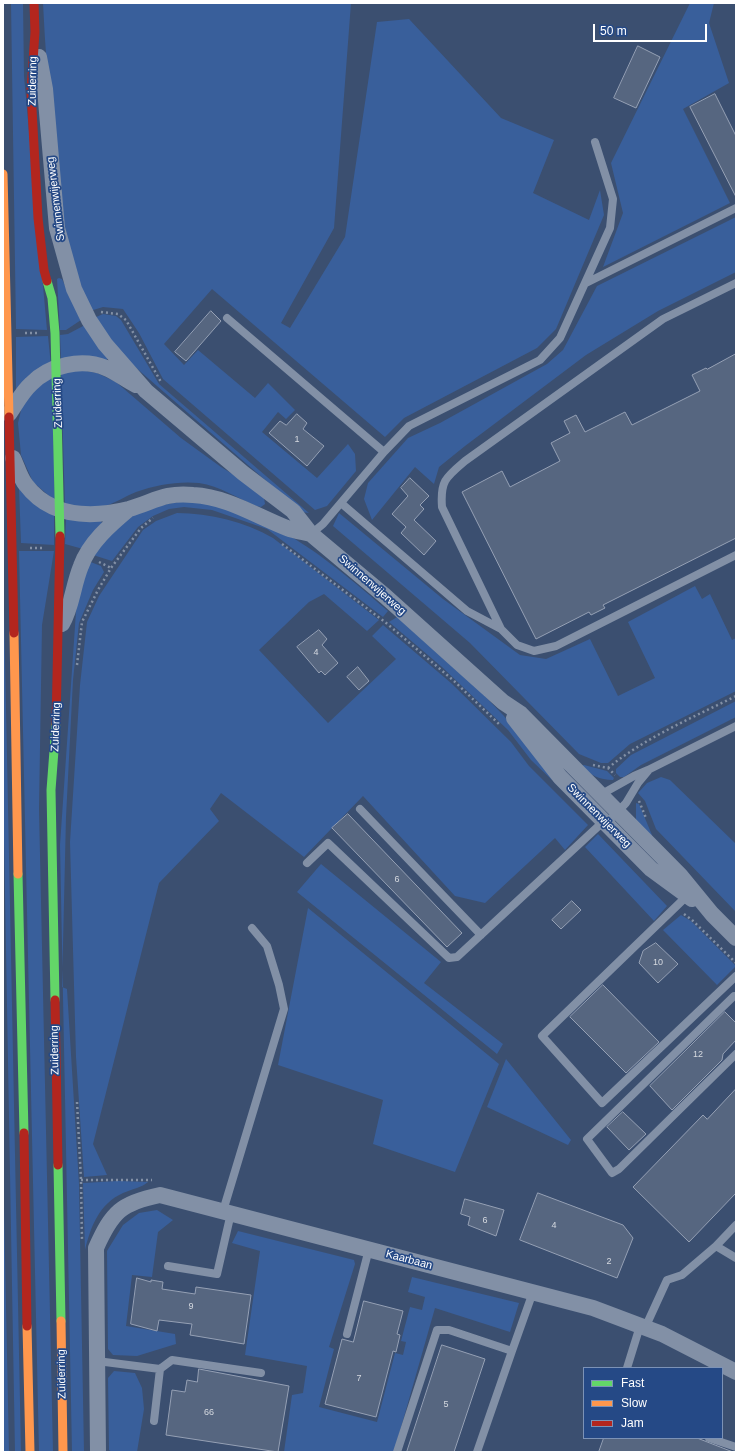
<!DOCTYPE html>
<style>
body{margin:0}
#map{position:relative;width:739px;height:1455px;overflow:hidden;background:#3b4f70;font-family:Arial,sans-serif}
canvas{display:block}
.frame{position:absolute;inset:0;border:4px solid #fff;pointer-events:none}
.legend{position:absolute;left:583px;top:1367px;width:140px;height:72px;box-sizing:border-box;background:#254986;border:1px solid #7c92b6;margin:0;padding:5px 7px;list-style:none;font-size:12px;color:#fff}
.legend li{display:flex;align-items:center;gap:8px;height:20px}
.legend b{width:20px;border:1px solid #7c92b6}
.scale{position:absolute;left:593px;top:24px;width:114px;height:18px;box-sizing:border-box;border:2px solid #fff;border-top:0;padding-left:5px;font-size:12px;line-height:14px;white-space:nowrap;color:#fff;-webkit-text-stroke:3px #254986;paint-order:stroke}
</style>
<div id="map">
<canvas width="739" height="1455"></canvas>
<div class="frame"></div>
<ul class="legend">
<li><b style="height:5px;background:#63d668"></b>Fast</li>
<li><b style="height:5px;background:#ff974d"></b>Slow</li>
<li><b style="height:5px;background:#b3261e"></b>Jam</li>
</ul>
<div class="scale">50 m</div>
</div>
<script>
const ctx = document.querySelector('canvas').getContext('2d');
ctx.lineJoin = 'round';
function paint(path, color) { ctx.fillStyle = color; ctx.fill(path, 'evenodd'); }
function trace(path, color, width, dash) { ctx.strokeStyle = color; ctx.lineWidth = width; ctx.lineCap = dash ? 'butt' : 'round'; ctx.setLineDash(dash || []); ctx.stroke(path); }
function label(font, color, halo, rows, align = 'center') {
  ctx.font = font + ' Arial,sans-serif'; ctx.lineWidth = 3.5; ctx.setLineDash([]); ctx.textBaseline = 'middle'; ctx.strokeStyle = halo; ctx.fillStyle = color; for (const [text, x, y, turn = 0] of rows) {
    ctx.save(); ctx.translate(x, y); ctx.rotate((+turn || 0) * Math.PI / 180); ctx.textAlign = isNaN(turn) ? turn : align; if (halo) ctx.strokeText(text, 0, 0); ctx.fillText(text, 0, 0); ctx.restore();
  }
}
const green = new Path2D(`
 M11,3H23L24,76L47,330L16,329Z
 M43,3H351L334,228L281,323L290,328L345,237L377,22L409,19L501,118L554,140L533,193L589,220L600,190L604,215L556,329L537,348L404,418L385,437L212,289L164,344L184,365L198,350L255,398L268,383L295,410L286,419L278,412L262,432L317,478L348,444L355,454L356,471L327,506L315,510L163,379L139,333L123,309L103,307L90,311C62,257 59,199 54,140C49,94 45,49 43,3Z
 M690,3H714L709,23L729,83L683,109L730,203L603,267L623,213L611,163Z
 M736,217V272L658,311L586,355L465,446L439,467L434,484L415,467L372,520L364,499L368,483L408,438L440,423L547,364L563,350L597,286Z
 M59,278L62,279L81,320L66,330H60L57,279Z
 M103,314L116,316L121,320L159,384L309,513L302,512L119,353L94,318Z
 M85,325L107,357V360L61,359L60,335L68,334Z
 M48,336L51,366L16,390V337Z
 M81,370L97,373L116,382L181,438L221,467L252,486L264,498L265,504L261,507L256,506C237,498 220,486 199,483C178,481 156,485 136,492C125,496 116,503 105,506C93,509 77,506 65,506L61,373Z
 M52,374L55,501L33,482L21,455L18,423L23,402Z
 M19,488L54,513V545L21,543Z
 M184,501C266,506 329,560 388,611L383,617L267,529L212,510L184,507L169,509L153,516L138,527L112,561L93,555C98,547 103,538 110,532C129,512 158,505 184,501Z
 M177,513C210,513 245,522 273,538L379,620L367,631L324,594L309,602L259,650L328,723L396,659L372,636L383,625L451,683L511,742L529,766L588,825L565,850L555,838L485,903L455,896L363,796L304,857L221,793L210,809L219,821L159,883L93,1144L107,1175L84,1177L76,1057L70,842L80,685L87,622L99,596L143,530L156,521Z
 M339,513L443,599L520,655L546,659L590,639L618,696L655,678L628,622L695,586L702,599L710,594L732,640L736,638V691L630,744L608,763H601L579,754L470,643L333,526Z
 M66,517L101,521L102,523L83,549L65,544Z
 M19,551H54L42,625L39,809L53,1452H39Z
 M3,558L21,1452H15L3,783Z
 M88,561L101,566L104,572L93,590L79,623L73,680L66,817L62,987L67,989L79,1184L84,1452H72L60,845L77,597Z
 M397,617L478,689L504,716L554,778L552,780L531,760L508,730L442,667L389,622Z
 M736,701V717L641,765L624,777H620L616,773V769L631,755Z
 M584,765L607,771L614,778L613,780C599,780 591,775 581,766Z
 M661,777L670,780L736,844V912L656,829L645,801L638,793L647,783Z
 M636,803L639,804L652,835L651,837L636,820Z
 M598,834L667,906L654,921L585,847Z
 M321,864L441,962L424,983L503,1044L497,1054L297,892Z
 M308,908L499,1064L455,1172L373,1144L383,1100L278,1065Z
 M681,915L691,921L736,966L717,985L663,930Z
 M506,1059L571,1140L568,1145L487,1107Z
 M3,1159L9,1452H3Z
 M118,1181L148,1182C141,1188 132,1189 123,1193C99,1204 91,1226 85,1250L83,1183Z
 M157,1210L173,1220L158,1232L152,1277L132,1275L126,1326L175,1334L176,1344L137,1356L113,1355L108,1349L107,1251L123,1225L139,1213Z
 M238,1231L354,1260L355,1264L329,1347L334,1349L319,1407L377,1422L395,1353L403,1355L406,1342L401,1341L410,1307L422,1310L425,1297L408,1292L412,1277L519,1303L510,1332L435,1308L394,1452H284L292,1395L303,1393L307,1366L245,1355L260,1251L232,1243Z
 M114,1371L135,1373L142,1388L144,1409L137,1452H112L109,1450L108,1378Z`);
const building = new Path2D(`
 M638,46L660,57L636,108L614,98Z
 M715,94L736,136V197L690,107Z
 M211,311L221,321L186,361L175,352Z
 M736,354V538L603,605L605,608L591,615L589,612L536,639L462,492L502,471L510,487L560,461L551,443L570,433L564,421L576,415L585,432L625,412L632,425L700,391L692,375L706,368L707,369Z
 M297,414L307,423L303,429L324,446L307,466L269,433L280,421L286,425Z
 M410,478L429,496L420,505L424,509L414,520L436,541L424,555L401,533L406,527L392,514L408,496L401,488Z
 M319,630L327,639L322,645L338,663L325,675L321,671L319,673L297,647Z
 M358,667L369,681L359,690L347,677Z
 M348,814L462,933L447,947L332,828Z
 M572,901L581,910L561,929L552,920Z
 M656,943L678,964L658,983L639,963L643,951Z
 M603,985L659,1042L626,1073L570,1017Z
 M725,1012L736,1023V1040L723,1054L722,1060L672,1110L650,1086Z
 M736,1089V1193L689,1242L633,1187L703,1115L707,1119Z
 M623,1112L646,1134L629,1150L607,1127Z
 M538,1193L623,1225L633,1238L617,1278L520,1240Z
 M465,1199L504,1210L496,1236L468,1225L470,1217L461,1214Z
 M137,1278L151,1282V1280L163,1282L162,1289L195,1294L196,1287L251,1295L244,1344L190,1335L192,1324L159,1320L157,1331L131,1324Z
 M364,1301L403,1311L397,1334L400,1335L396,1352L393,1351L376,1417L325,1404L342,1339L353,1342Z
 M442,1345L485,1359L454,1452H407Z
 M199,1369L289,1386L278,1452L166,1435L172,1390L185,1392L187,1380L197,1382Z
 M604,1438H697L733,1452H599Z`);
const path = new Path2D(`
 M101,312L118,314L126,320L161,382
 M25,333H38
 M282,544L385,622L454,681L500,725
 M30,548H43
 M99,562L111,568
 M77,665L82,622L98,590L111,568L141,528L153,518
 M593,765L608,768L615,775
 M608,768C646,737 692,718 736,696
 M639,801L646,818
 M684,914L692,920L736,963
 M77,1102L81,1180L82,1241
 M81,1180H152`);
const lane = new Path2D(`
 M586,283L736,208
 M736,283L663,319L465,461C446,477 440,481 442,507L501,629L517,645L534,651L556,646L736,555
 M227,318L384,452
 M341,503L467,611L501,629
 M311,534L323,524L384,452L409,426L540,360L560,338L610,228L613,199L595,142
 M600,795L634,776L648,770L736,726
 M360,809L481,935
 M606,824L626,803L638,783L648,771
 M307,863L328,843L449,958L457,957L604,821
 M689,894L542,1036L602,1103L736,976
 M736,996H734L587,1139L612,1173L619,1169L736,1054
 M223,1211L284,1009L279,985L267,946L252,928
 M736,1225L716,1246L736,1258
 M168,1266L217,1274L231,1213
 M645,1328L667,1280L682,1275L716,1246
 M347,1334L369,1249
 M97,1361L160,1369L154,1421
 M627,1368L640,1326
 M160,1369L172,1360L261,1373
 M709,1438L736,1447
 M397,1452L437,1330H449L512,1351L533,1292
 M477,1452L512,1351`);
const street = new Path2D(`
 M39,57L45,89L57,228L74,289L89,320L105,344L146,391L243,473L293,511L311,534L385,596L503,702L521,714L680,875L712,914L736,938
 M9,414C16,404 22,392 31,384C49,365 82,358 106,368C116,372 126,380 136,385
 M13,458C17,466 20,478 26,485C51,518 92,518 129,509C154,502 164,492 193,495C228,497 256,516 287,528C295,531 303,532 311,534
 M62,624C72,607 73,585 81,566C89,543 110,525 129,509
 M514,718L560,777L651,869L692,899
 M98,1452L96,1248C112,1212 121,1203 160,1195L593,1308L662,1334L736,1372`);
const fast = new Path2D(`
 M47,281L52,298L55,333L60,536
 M18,874L24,1133
 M55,1000L51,790L56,724
 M58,1165L61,1321`);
const slow = new Path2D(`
 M3,174L9,417
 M14,633L18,874
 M61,1321L63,1452
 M27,1326L30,1452`);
const jam = new Path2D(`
 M34,3L35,32L31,91L38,218L44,270L47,281
 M9,417L14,633
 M56,724L60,536
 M55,1000L58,1165
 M24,1133L27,1326`);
const numberNames = [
 ["1",297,440],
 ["4",316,653],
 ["6",397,880],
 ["10",658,963],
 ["12",698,1055],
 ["6",485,1221],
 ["4",554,1226],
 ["2",609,1262],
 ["9",191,1307],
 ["7",359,1379],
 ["5",446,1405],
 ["66",209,1413]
];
const streetNames = [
 ["Zuiderring",33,81,-89],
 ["Swinnenwijerweg",56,199,-97],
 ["Zuiderring",58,403,-92],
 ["Swinnenwijerweg",372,585,41],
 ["Zuiderring",56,727,-88],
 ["Swinnenwijerweg",599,816,45],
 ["Zuiderring",55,1050,-91],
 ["Kaarbaan",409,1260,15],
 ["Zuiderring",62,1374,-91]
];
paint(green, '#395f9b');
paint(building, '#566680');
trace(building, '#95a0b4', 1);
trace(path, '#8290a6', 2.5, [2, 3]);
trace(lane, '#8290a6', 8);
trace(street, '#8290a6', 16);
trace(fast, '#63d668', 9);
trace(slow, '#ff974d', 9);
trace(jam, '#b3261e', 9);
label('9px', '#d5d9df', null, numberNames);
label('11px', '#fff', '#254986', streetNames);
</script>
